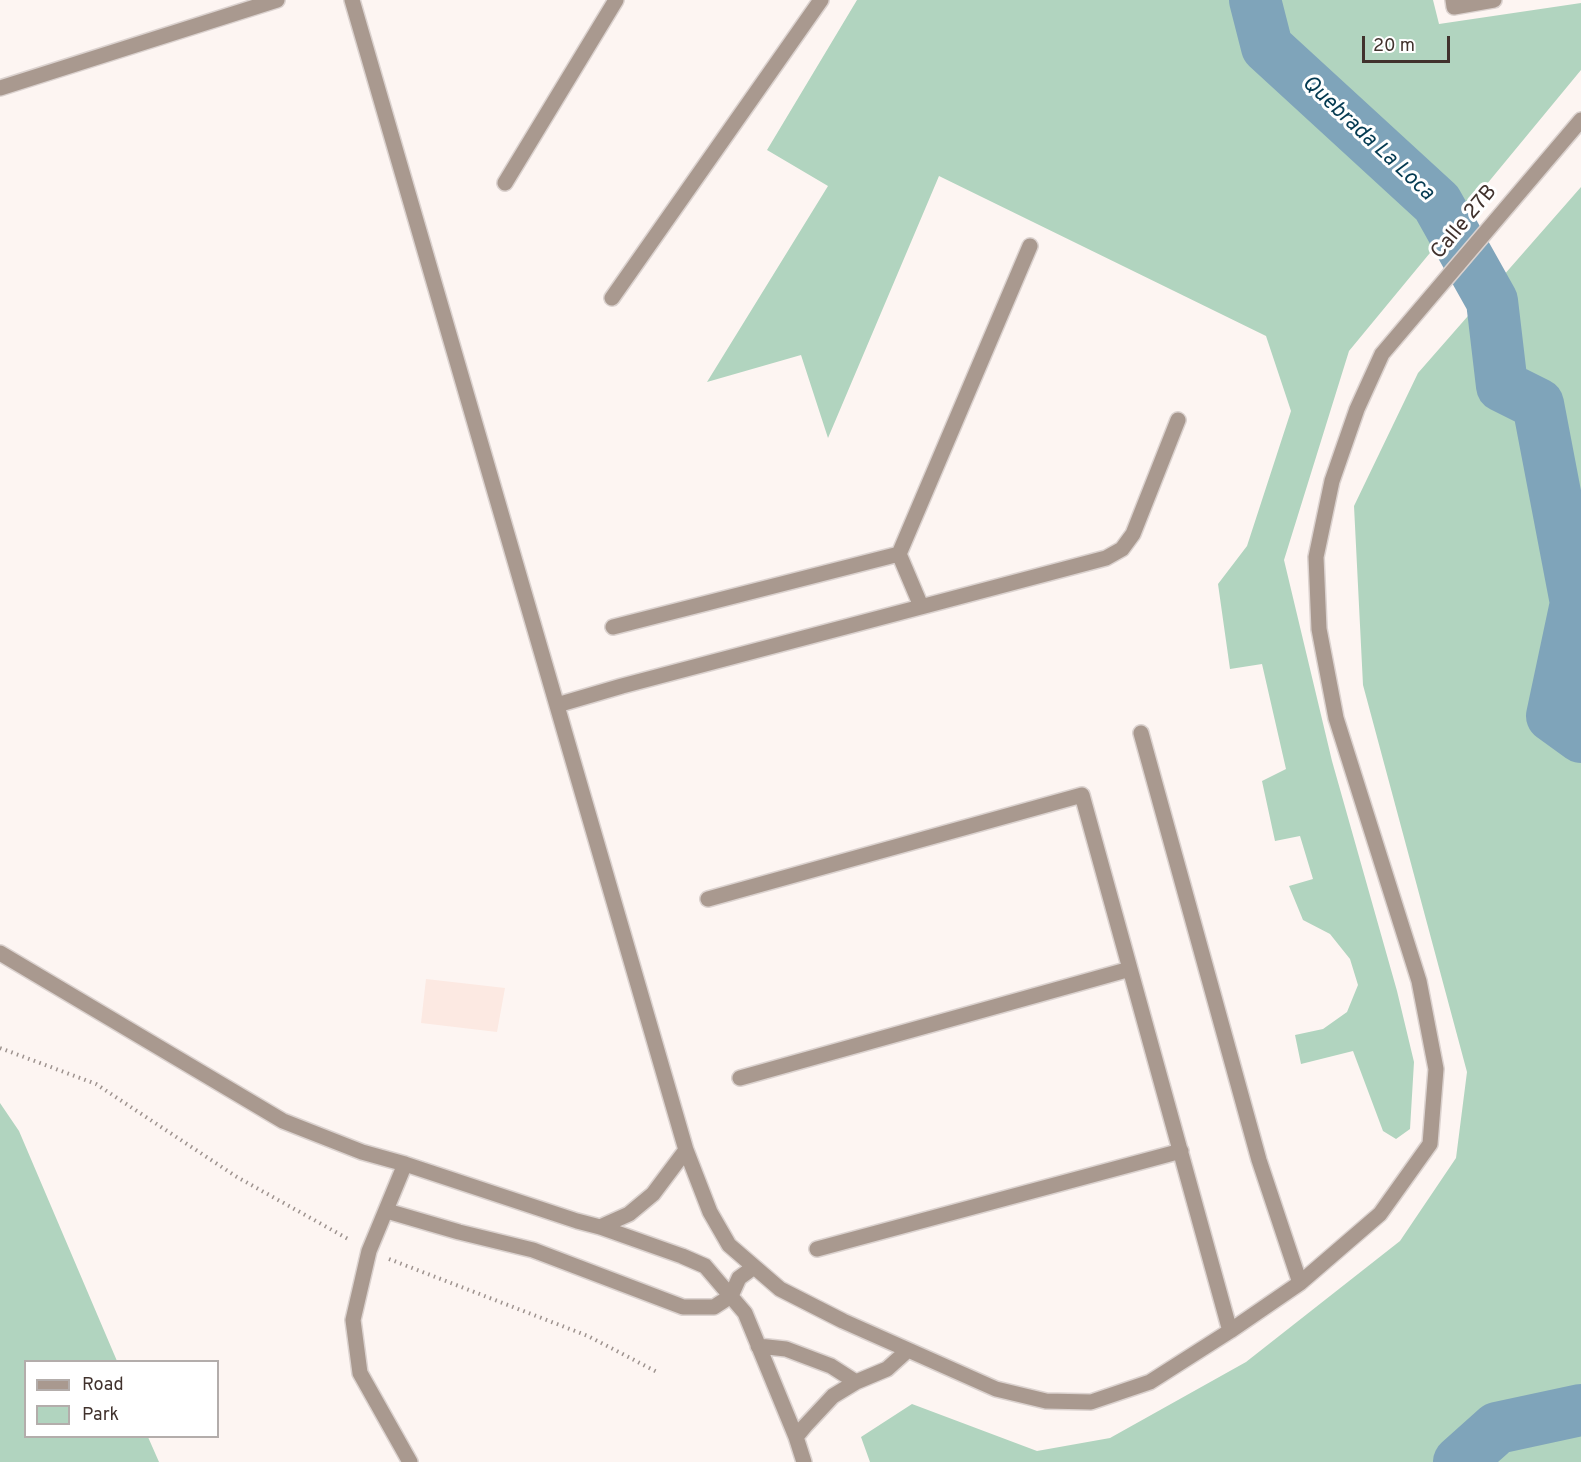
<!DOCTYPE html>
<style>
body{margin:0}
#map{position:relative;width:1581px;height:1462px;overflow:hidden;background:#fdf5f2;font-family:Overpass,sans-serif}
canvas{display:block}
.legend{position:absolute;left:24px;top:1360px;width:195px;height:78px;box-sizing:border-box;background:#fff;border:2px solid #b3adab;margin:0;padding:8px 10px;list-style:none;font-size:18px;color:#41322d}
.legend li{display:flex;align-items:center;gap:12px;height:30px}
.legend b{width:30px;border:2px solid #b3adab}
.scale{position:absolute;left:1362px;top:36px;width:88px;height:27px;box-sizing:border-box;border:3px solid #41322d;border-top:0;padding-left:8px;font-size:18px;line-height:21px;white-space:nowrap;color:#41322d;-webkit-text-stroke:4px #fff;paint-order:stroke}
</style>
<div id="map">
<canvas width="1581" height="1462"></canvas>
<ul class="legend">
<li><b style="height:8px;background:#a9998f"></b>Road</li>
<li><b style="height:16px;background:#b1d4bf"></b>Park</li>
</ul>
<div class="scale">20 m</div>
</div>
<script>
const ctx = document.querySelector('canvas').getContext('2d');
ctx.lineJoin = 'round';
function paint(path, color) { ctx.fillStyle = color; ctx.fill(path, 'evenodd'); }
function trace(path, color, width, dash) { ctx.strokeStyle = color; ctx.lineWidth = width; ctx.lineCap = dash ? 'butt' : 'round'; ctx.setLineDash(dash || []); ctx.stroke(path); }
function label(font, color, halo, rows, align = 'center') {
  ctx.font = font + ' Overpass,sans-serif'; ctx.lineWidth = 6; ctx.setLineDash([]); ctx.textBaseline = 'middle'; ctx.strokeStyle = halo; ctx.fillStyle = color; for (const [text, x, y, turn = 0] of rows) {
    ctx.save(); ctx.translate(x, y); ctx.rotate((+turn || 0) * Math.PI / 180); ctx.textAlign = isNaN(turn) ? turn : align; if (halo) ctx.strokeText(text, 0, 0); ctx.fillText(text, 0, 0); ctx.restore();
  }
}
const built = new Path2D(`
 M426,979L505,988L497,1032L421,1023Z`);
const green = new Path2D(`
 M857,0H1433L1439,24L1581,3V70L1349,351L1284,560L1332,761L1397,991L1414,1062L1410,1129L1396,1139L1383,1131L1353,1051L1301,1064L1295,1035L1323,1029L1347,1012L1358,985L1350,959L1330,934L1303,920L1289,886L1313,879L1300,836L1275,841L1262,781L1286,769L1262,664L1230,669L1218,584L1247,546L1291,411L1266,336L939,176L828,438L801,355L707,382L828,186L767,150Z
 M1581,187V1462H870L861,1437L912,1404L1037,1451L1110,1438L1246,1362L1400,1241L1456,1158L1467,1072L1363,685L1354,506L1418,373Z
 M0,1103L19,1131L117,1361L26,1362V1436L148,1437L159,1462H0Z`);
const river = new Path2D(`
 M1255,0L1267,47L1437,203L1492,301L1502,386L1538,404L1576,603L1552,716L1581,737
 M1459,1462L1497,1428L1581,1410`);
const path = new Path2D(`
 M0,1048L96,1084L237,1177L350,1240
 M389,1259L588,1336L659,1373`);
const minor = new Path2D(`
 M352,0L686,1150L710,1212L729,1245L780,1289L843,1321L996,1389L1046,1401L1091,1402L1150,1382L1230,1331L1300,1283L1380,1214L1430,1144L1436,1069L1419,981L1336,718L1319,629L1316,557L1332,481L1357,409L1382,354L1581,120
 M1453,0L1454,7L1494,0
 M0,88L277,0
 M505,183L616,0
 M612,298L821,0
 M899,554L921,606
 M613,627L899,554L1030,246
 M557,705L622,686L1106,558L1122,549L1133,534L1178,420
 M1141,733L1259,1160L1300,1283
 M708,899L1082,795L1230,1331
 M0,953L283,1121L362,1152L405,1164L577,1221L600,1227L682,1256L705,1266L745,1313L796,1437L804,1462
 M740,1078L1130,969
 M405,1164L369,1251L353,1320L360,1373L410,1462
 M387,1211L459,1232L533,1250L683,1307H714L731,1296L739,1278L754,1267
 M600,1227L629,1214L653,1194L686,1150
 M817,1249L1181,1151
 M758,1346L786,1349L831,1366L856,1382
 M796,1437L805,1426L833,1396L856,1382L887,1369L908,1350`);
const streetNames = [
 ["Calle 27B",1465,223,-50]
];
const waterNames = [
 ["Quebrada La Loca",1367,139,43]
];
paint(built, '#fce9e2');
paint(green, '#b1d4bf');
trace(river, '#7fa4ba', 52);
trace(minor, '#dbd2cf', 18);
trace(path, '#9e938f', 4, [1.5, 4.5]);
trace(minor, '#a9998f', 15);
label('21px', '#41322d', '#fff', streetNames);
label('italic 22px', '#043a51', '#fff', waterNames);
</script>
